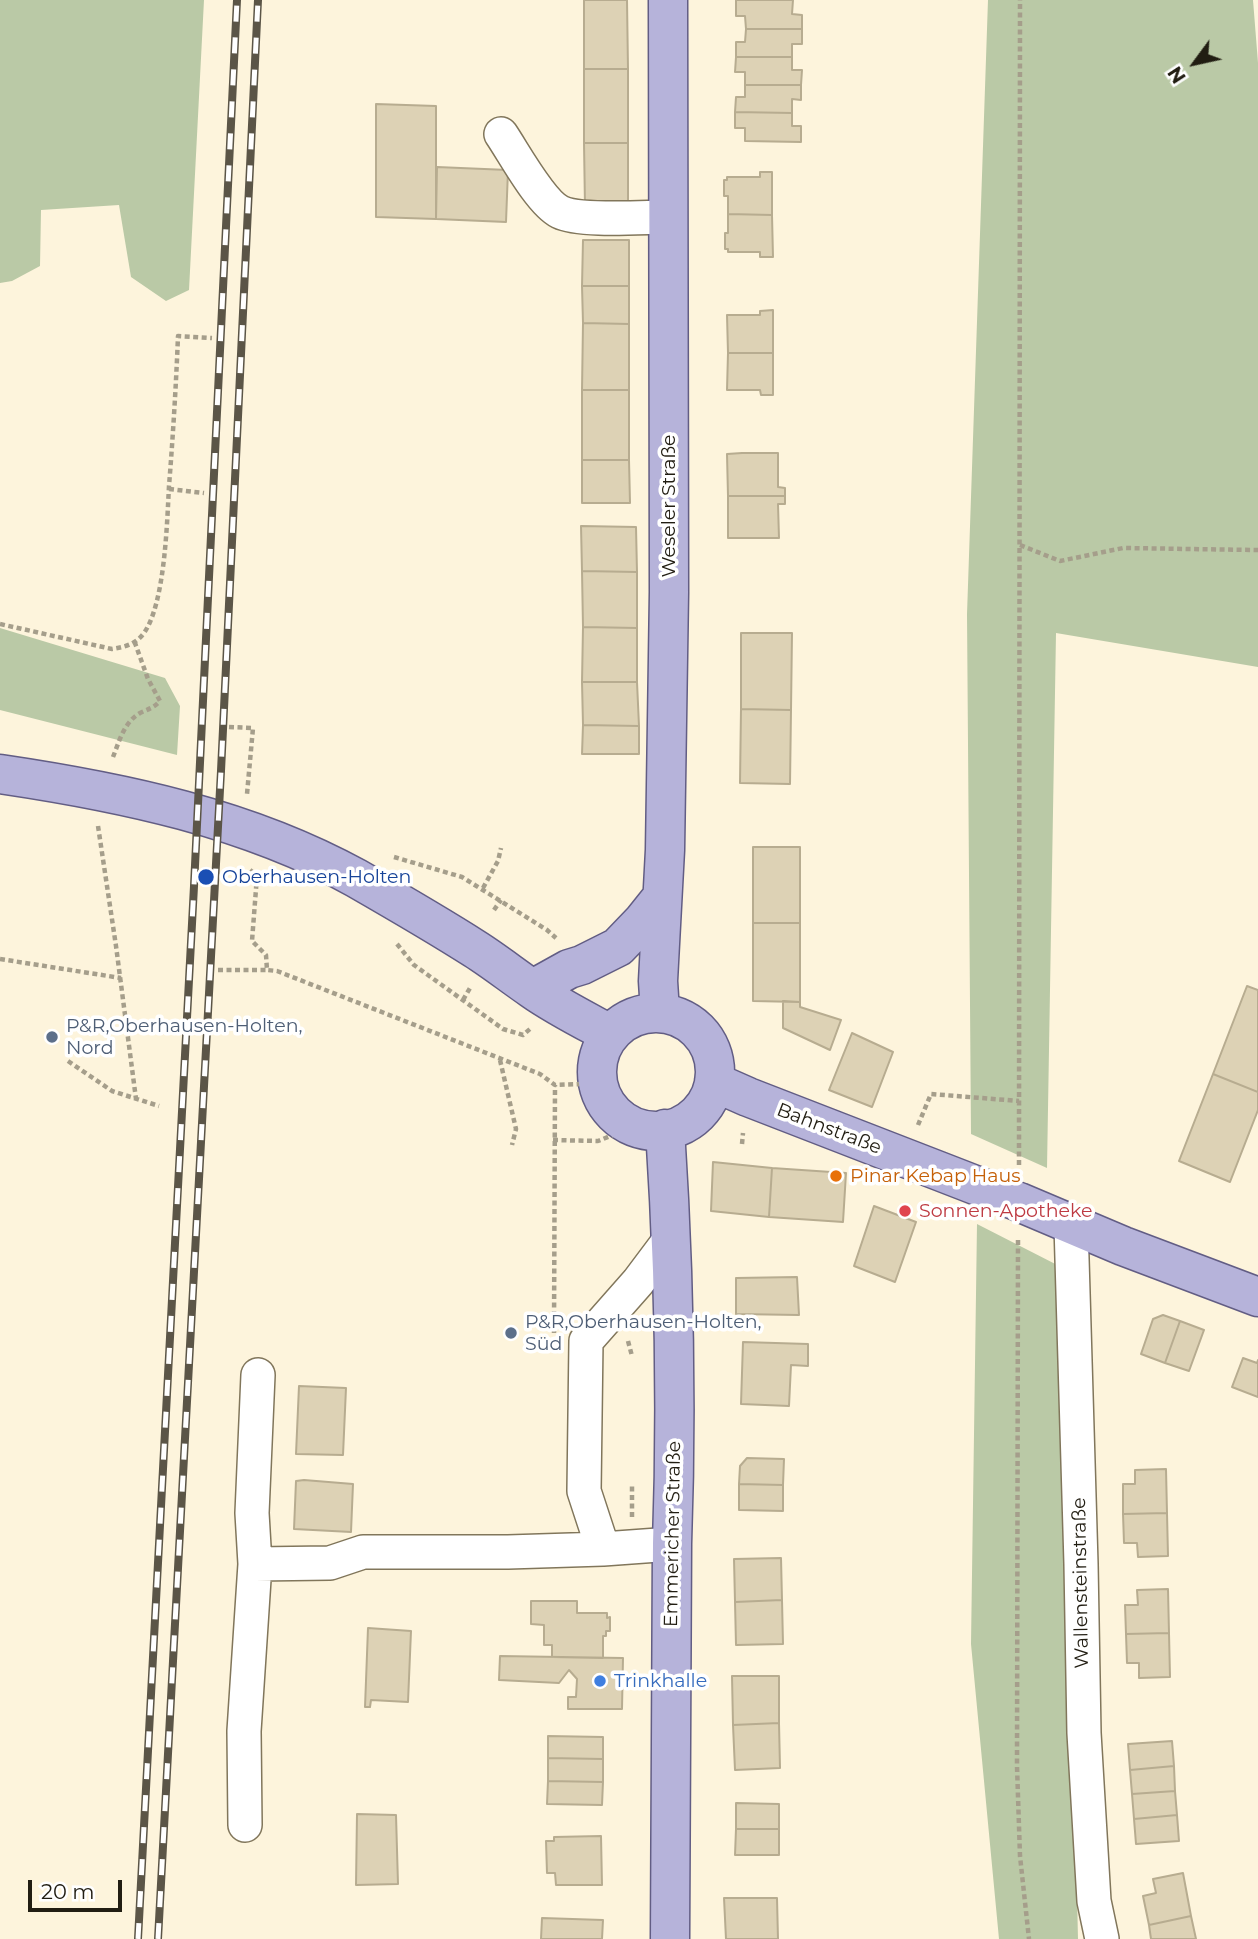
<!DOCTYPE html>
<meta charset="utf-8">
<style>
body{margin:0}
#map{position:relative;width:1258px;height:1939px;overflow:hidden;background:#fdf4dc;font-family:Montserrat,sans-serif}
canvas{display:block}
.north{position:absolute;left:1160px;top:28px;width:70px;height:70px;-webkit-text-stroke:5px #fff;paint-order:stroke;rotate:237deg;font-size:19px;font-weight:700;line-height:28px;text-align:center;color:#211d12}
.north::after{content:'';display:block;margin:auto;width:24px;height:32px;background:#211d12;clip-path:polygon(50% 0,100% 100%,50% 72%,0 100%)}
.scale{position:absolute;left:28px;top:1880px;width:94px;height:32px;box-sizing:border-box;border:4px solid #211d12;border-top:0;padding-left:9px;font-size:21px;line-height:24px;white-space:nowrap;color:#211d12;-webkit-text-stroke:5px #fff;paint-order:stroke}
</style>
<div id="map">
<canvas width="1258" height="1939"></canvas>
<div class="north">N</div>
<div class="scale">20 m</div>
</div>
<script>
const ctx = document.querySelector('canvas').getContext('2d');
ctx.lineJoin = 'round';
function paint(path, color) { ctx.fillStyle = color; ctx.fill(path, 'evenodd'); }
function trace(path, color, width, dash) { ctx.strokeStyle = color; ctx.lineWidth = width; ctx.lineCap = dash ? 'butt' : 'round'; ctx.setLineDash(dash || []); ctx.stroke(path); }
function label(font, color, halo, rows, align = 'center') {
  ctx.font = font + ' Montserrat,sans-serif'; ctx.lineWidth = 7; ctx.setLineDash([]); ctx.textBaseline = 'middle'; ctx.strokeStyle = halo; ctx.fillStyle = color; for (const [text, x, y, turn = 0] of rows) {
    ctx.save(); ctx.translate(x, y); ctx.rotate((+turn || 0) * Math.PI / 180); ctx.textAlign = isNaN(turn) ? turn : align; if (halo) ctx.strokeText(text, 0, 0); ctx.fillText(text, 0, 0); ctx.restore();
  }
}
const green = new Path2D(`
 M0,0H204L189,290L166,301L131,277L119,205L41,210L40,266L12,281L0,283Z
 M988,0H1253L1258,63V667L1056,633L1047,1168L971,1134L967,614Z
 M0,628L165,678L180,706L177,755L0,710Z
 M977,1224L1067,1270L1072,1677L1078,1939H999L971,1644Z`);
const building = new Path2D(`
 M584,0H627L628,69H584Z
 M736,0H793L792,14L802,15V29H746L745,16H736Z
 M746,29H802V44H792V57H736V42H745Z
 M736,57H792V70H802L801,85H745V72H735Z
 M584,69H628V143H584Z
 M745,85H801V100L792,99V113L735,112L736,97H745Z
 M376,104L436,106V219L376,217Z
 M735,112L792,113V126H801V142L745,141V128H735Z
 M584,143H628V207H585Z
 M437,167L508,170L506,222L436,219Z
 M760,172H772V215L728,214V196H724V180H727V177H760Z
 M728,214L772,215L773,257H760V252H728V249H725V233H728Z
 M583,240H629V286H582Z
 M582,286H629V324L583,323Z
 M773,310V353H728L727,315H760V311Z
 M583,323L629,324V390H582Z
 M728,353H773V395H761L760,390H727Z
 M582,390H629V460H582Z
 M742,453H778V487L785,488V496H728L727,454Z
 M582,460H629L630,503H582Z
 M728,496H785V504H778L779,538H728Z
 M581,526L636,527L637,572L582,571Z
 M582,571L637,572V628L583,627Z
 M583,627L637,628V682H582Z
 M741,633H792L791,710L741,709Z
 M582,682H637L639,726L583,725Z
 M741,709L791,710L790,784L740,783Z
 M583,725L639,726V754H582Z
 M753,847H800V923H753Z
 M753,923H800V1002L753,1001Z
 M1247,986L1258,990V1092L1213,1074Z
 M783,1001L800,1002V1007L841,1020L830,1050L783,1028Z
 M852,1033L893,1052L872,1107L829,1090Z
 M1213,1074L1258,1092V1110L1230,1182L1179,1161Z
 M713,1162L772,1168L769,1217L711,1211Z
 M772,1168L846,1173L843,1222L769,1217Z
 M874,1206L916,1222L895,1282L854,1266Z
 M797,1277L799,1315L736,1314V1278Z
 M1163,1315L1180,1321L1165,1363L1141,1354L1153,1319Z
 M1180,1321L1204,1330L1189,1371L1165,1363Z
 M743,1342L808,1344V1366L791,1365L789,1406L741,1404Z
 M1243,1358L1257,1363L1258,1360V1397L1232,1387Z
 M299,1386L346,1388L343,1455L296,1454Z
 M747,1458L784,1459L783,1485L739,1484L740,1466Z
 M1166,1469L1167,1513L1123,1514V1484H1135V1470Z
 M304,1480L353,1484L351,1532L294,1529L296,1481Z
 M739,1484L783,1485V1511L739,1510Z
 M1167,1513L1168,1556L1138,1557L1137,1543H1124L1123,1514Z
 M781,1558L782,1600L735,1602L734,1559Z
 M1168,1589L1169,1633L1126,1634L1125,1605H1138L1137,1590Z
 M782,1600L783,1644L736,1645L735,1602Z
 M531,1601H577V1613H607V1618L610,1617V1631H606V1636H603V1658L552,1657V1645H544V1625L531,1624Z
 M368,1628L411,1631L408,1702L371,1700L370,1707H365Z
 M1169,1633L1170,1677L1139,1678V1663H1127L1126,1634Z
 M500,1656L623,1658L622,1709H568V1697H576L577,1679L569,1670L559,1683L499,1680Z
 M732,1676H779V1723L733,1725Z
 M779,1723L780,1768L735,1770L733,1725Z
 M548,1736L603,1737V1759L548,1758Z
 M1172,1741L1174,1766L1130,1770L1128,1744Z
 M548,1758L603,1759V1782L548,1781Z
 M1174,1766L1175,1791L1132,1794L1130,1770Z
 M548,1781L603,1782L602,1805L547,1804Z
 M1175,1791L1177,1815L1134,1819L1132,1794Z
 M736,1803L779,1804V1829H736Z
 M357,1814L396,1815L398,1884L356,1885Z
 M1177,1815L1179,1841L1136,1844L1134,1819Z
 M736,1829H779V1855H735Z
 M601,1836L602,1885H556L555,1873H547L546,1841H554V1837Z
 M1183,1873L1191,1916L1149,1925L1143,1896L1156,1893L1153,1879Z
 M724,1898H777L778,1939H726Z
 M1191,1916L1196,1939H1151L1149,1925Z
 M542,1918L603,1920L602,1939H541Z`);
const path = new Path2D(`
 M169,489L204,493
 M1020,545L1060,561L1123,548L1258,550
 M0,624L112,649C125,647 136,644 144,633C165,603 167,523 169,486C173,436 176,386 178,336L212,338
 M229,727L253,728L247,794
 M113,757C119,742 124,722 140,713C148,709 154,708 160,701L148,679L135,643
 M98,826L116,946L136,1099
 M394,857L462,877L547,930L556,938
 M250,870L257,876L252,941L266,955L267,970L277,971L540,1074L555,1085L580,1084
 M483,888L498,861L501,848
 M494,910L501,900
 M397,944L414,965L503,1029L523,1035L530,1029
 M0,959L121,978
 M218,970H267
 M463,1000L470,988
 M500,1060L516,1129L512,1145
 M68,1061L112,1091L159,1106
 M918,1125L931,1094L1019,1101
 M553,1140L598,1141L613,1135
 M742,1144L743,1133
 M1019,1165L1020,0
 M1018,1240L1017,1766L1020,1856L1029,1939
 M554,1333L555,1085
 M628,1341L632,1356
 M632,1517V1485`);
const minor = new Path2D(`
 M501,134C514,153 540,202 560,212C580,222 644,217 669,217
 M1071,1225L1081,1564L1084,1733L1094,1901L1102,1939
 M671,1238L638,1282L586,1341L584,1491L603,1549L672,1544
 M255,1564L252,1513L258,1375
 M245,1825L244,1731L255,1564L330,1563L363,1552H508L603,1549`);
const major = new Path2D(`
 M0,774C122,792 247,818 356,878C396,901 436,924 475,949C494,961 513,976 532,989C556,1006 584,1020 610,1034
 M533,989L569,969L582,965L618,947L642,922L662,897
 M660,1012L658,981L665,850L669,592L668,0
 M597 1072a59 59 0 1 1 118 0a59 59 0 1 1-118 0Z
 M714,1082L748,1097L1019,1202L1123,1246L1258,1297
 M665,1129C674,1267 677,1406 672,1544L670,1939`);
const rail = new Path2D(`
 M138,1939L194,886L237,0
 M158,1939L221,771L258,0`);
const markers = [
 [206,877,9,"#1a4fb4"],
 [52,1037,7,"#5c6f8a"],
 [836,1176,7,"#e8710a"],
 [905,1211,7,"#e0444e"],
 [511,1333,7,"#5c6f8a"],
 [600,1681,7,"#3f7fe0"]
];
const streetNames = [
 ["Weseler Straße",669,506,-90],
 ["Bahnstraße",829,1129,21],
 ["Emmericher Straße",673,1534,-89],
 ["Wallensteinstraße",1081,1583,-91]
];
const transitNames = [
 ["Oberhausen-Holten",222,877]
];
const serviceNames = [
 ["P&R,Oberhausen-Holten,",66,1026],
 ["Nord",66,1048],
 ["P&R,Oberhausen-Holten,",525,1322],
 ["Süd",525,1344]
];
const foodNames = [
 ["Pinar Kebap Haus",850,1176]
];
const healthNames = [
 ["Sonnen-Apotheke",919,1211]
];
const shopNames = [
 ["Trinkhalle",614,1681]
];
paint(green, '#bac9a6');
paint(building, '#ddd2b5');
trace(building, '#b7ac90', 2);
trace(minor, '#81765b', 36);
trace(major, '#625d84', 41);
trace(path, '#a59e8b', 4.5, [5, 3.5]);
trace(minor, '#fff', 33);
trace(major, '#b6b3da', 38);
trace(rail, '#5b5547', 8);
trace(rail, '#fff', 5, [16]);
for (const [x, y, r, color] of markers) { const dot = new Path2D(); dot.arc(x, y, r, 0, 2 * Math.PI); ctx.fillStyle = color; ctx.fill(dot); trace(dot, '#fff', 2.5); }
label('19px', '#211d12', '#fff', streetNames);
label('19px', '#164399', '#fff', transitNames, 'left');
label('19px', '#4e5e75', '#fff', serviceNames, 'left');
label('19px', '#c56008', '#fff', foodNames, 'left');
label('19px', '#be3a42', '#fff', healthNames, 'left');
label('19px', '#366cbe', '#fff', shopNames, 'left');
</script>
